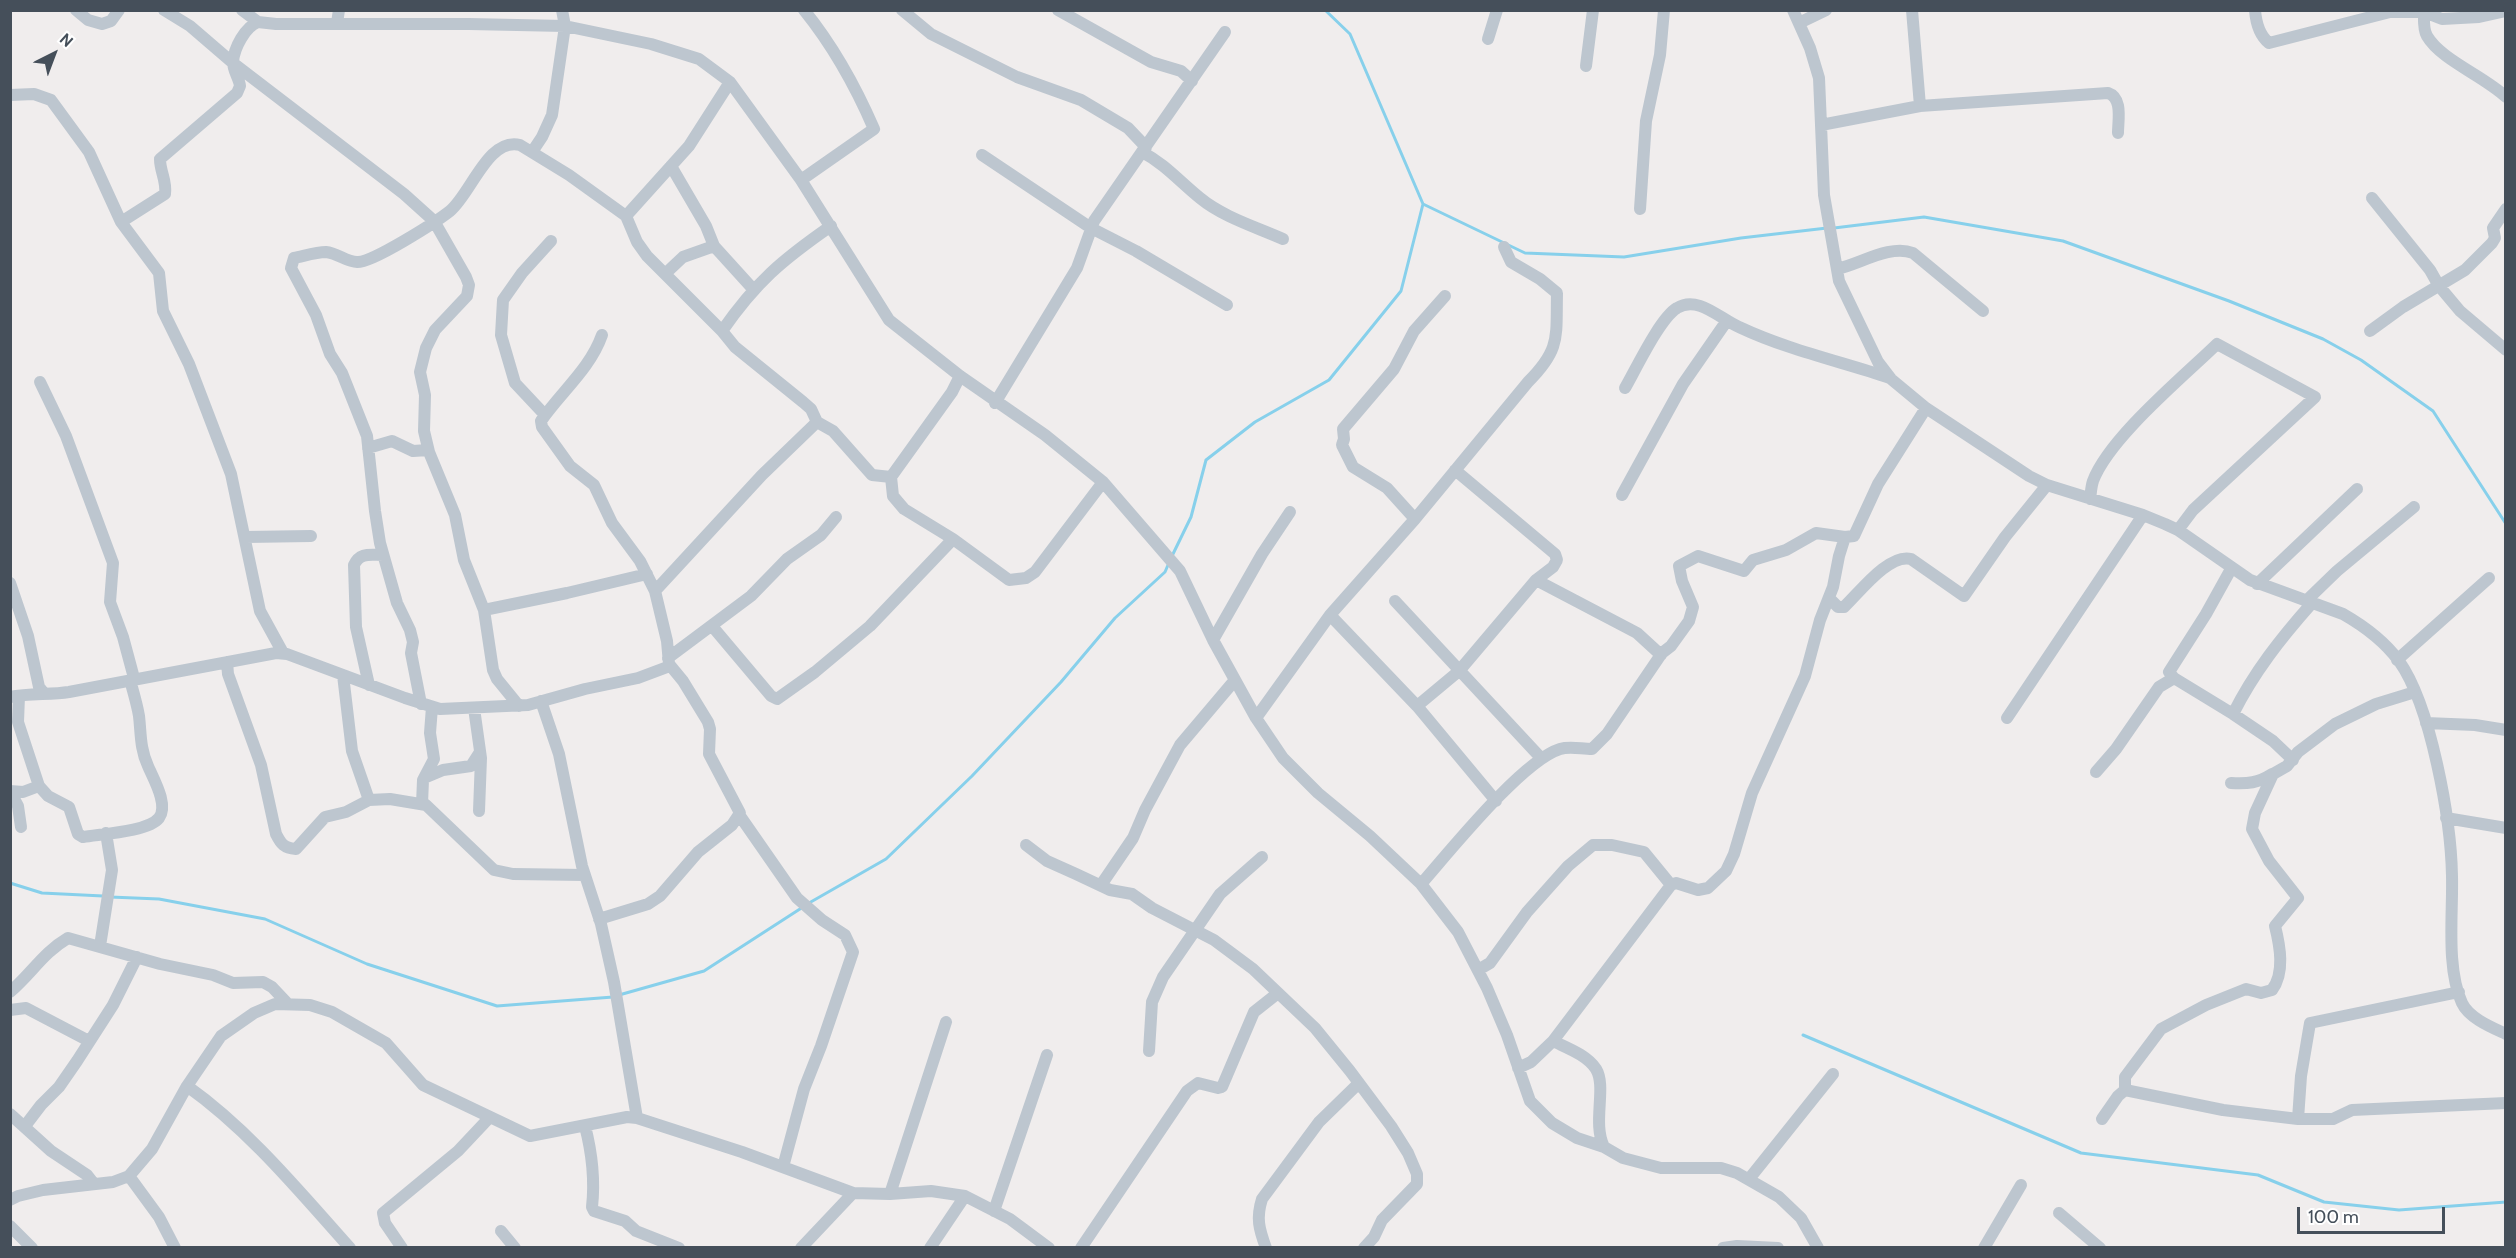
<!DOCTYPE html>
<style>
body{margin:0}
#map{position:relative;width:2516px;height:1258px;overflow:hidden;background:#f0eded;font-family:Cabin,sans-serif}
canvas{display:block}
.frame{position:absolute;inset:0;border:12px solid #454f5a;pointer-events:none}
.north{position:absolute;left:24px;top:24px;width:60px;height:60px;-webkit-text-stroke:4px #fff;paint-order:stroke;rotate:42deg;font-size:16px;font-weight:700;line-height:24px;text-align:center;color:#454f5a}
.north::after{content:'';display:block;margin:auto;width:21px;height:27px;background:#454f5a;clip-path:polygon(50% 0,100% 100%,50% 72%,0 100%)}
.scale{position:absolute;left:2297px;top:1207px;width:148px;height:27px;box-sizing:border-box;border:3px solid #454f5a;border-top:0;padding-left:8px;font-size:18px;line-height:21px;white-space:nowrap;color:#454f5a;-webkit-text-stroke:4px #fff;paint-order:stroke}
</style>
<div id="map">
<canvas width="2516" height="1258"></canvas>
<div class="frame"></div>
<div class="north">N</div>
<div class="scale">100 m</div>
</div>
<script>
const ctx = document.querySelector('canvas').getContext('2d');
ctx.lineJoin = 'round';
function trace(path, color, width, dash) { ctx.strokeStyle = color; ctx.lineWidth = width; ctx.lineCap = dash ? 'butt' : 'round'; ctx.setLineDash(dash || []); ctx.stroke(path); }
const stream = new Path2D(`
 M1325,10L1350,34L1423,204L1525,253L1624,257L1741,238L1827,228
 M1834,228L1924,217L2063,241L2229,301L2323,339L2361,360L2433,411L2506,524
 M1172,556L1191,517L1206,460L1255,422L1329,380L1401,291L1423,204
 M10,883L42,893L103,896
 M110,897L159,899L265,919L367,964L497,1006L613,997
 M809,903L886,859L972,776L1061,682L1115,618L1165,572L1168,565
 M619,995L704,971L803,907
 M1803,1035L2081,1153L2258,1175L2324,1202L2399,1210L2506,1202`);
const minor = new Path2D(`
 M76,10L88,20L102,24L111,21L119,10
 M164,10L190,26L233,63L404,194L434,221L466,277L469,285L467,296L435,330L426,348L420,372L425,395L424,431L429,452L455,515L464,560L484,610L493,670L497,679L519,706
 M242,10L258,22
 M902,10L931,34L1017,77L1081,100L1128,128L1146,147
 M1058,10L1151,62L1181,71L1192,81
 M1793,10L1810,48L1819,78L1824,195L1839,281L1878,362L1891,379L1926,408L2029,476L2047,485L2143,515L2165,524L2178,530L2250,580L2343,614C2364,626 2385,642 2399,661C2431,706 2451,820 2452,876C2453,914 2446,968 2462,1003C2469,1018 2491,1027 2506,1034
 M1912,10L1920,106
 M2255,10C2256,23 2259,35 2269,43L2390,12H2424L2442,19L2479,17L2506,11
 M2424,12C2424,20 2423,29 2427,36C2441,60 2484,76 2506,97
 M337,23L339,10
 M1799,23L1826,10
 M1488,39L1497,10
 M1586,66L1593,10
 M10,95L34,94L51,100L89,152L121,222L159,273L163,311L189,364L231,474L260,611L283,653
 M1821,125L1920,106L2108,93C2123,98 2118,120 2118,133
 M532,152L542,137L552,115L565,26L562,10
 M1142,152C1165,164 1180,182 1200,198C1223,217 1256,227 1283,239
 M982,155L1091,228L1136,251L1227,305
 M671,166L706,226L714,246L753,289
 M801,180L874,129C855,85 834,47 804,10
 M2372,198L2430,270L2439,286L2460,311L2506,350
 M1640,209L1646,121L1660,55L1664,10
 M626,216L689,146L730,82
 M121,222L165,194C167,181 160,172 160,159L237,93L240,86C239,78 233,71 233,62C234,48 245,27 258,22L276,24H469L565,26L651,44L699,59L730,82L801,180L889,320L960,376L1045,435L1103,482L1180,571L1213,640L1256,718L1283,758L1318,793L1370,836L1421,884L1458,932L1487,988L1507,1035L1530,1101L1552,1123L1577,1138L1604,1147
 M1837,269C1860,264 1890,244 1913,253L1983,311
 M666,273L683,257L714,246
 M722,331C756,282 782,260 831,226
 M2370,331L2403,307L2465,270L2492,243L2495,238L2493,228L2506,209
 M960,376L952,392L891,477L893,496L904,509L953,539L1009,580L1026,578L1035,572L1103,482
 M40,382L66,436L113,563L110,602L123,637L134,678
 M1625,388C1636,369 1660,318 1677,308C1698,295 1720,319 1739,327C1788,350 1839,361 1890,378
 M995,403L1077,268L1094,221L1225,32
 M545,415L515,383L501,335L503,300L522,273L551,241
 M368,448L392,441L413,451L428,450
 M1622,495L1683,384L1726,322
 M2090,499C2091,493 2091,487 2093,481C2109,438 2183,377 2217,344L2315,397L2193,510L2178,530
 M1415,519L1387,488L1353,467L1342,445L1344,439L1343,429L1394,369L1414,331L1445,296
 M246,537L311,536
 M2231,569L2206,614L2169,672L2174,678L2233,714L2273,741L2293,760
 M1536,580L1637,633L1661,655
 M10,583L28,636L39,687L43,692
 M2257,584L2357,489
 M655,591L762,475L817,422
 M1830,599L1838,607H1844C1859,593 1889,553 1911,559L1964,596L2005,537L2047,485
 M1395,601L1541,758
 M2306,601L2337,571L2414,507
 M484,610L567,593L647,574
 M1330,615L1417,706L1496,801
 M712,626L771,696L777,699L815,672L870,626L953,539
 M1213,640L1262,554L1290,512
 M668,658L751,596L787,559L821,535L836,517
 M2397,660L2489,578
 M227,662L228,674L261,765L276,834C281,844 284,848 296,849L325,817L346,812L369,800L390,799L426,805L494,870L513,874L585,875
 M343,675L352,751L369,800
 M369,685L356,627L354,565C360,552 370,555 383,555
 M19,696L18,722L39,786L48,796L69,807L78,834L83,837C100,834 148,832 159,818C169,805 153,778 148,766C140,749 141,733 139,716C137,704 133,691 130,680
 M10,697C30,693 50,695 69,692L276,653L287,654L405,698L440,709L528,705L585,689L638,678L670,666
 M541,701L559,754L582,866L601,924L614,982L637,1118
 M421,704L411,653L413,642L410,630L397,603L380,543L375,511L367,436L342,373L330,354L316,315L291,268L294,258C304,256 316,252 326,252C337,253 347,262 357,262C372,263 436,222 450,211C471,194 488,137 520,145L569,175L626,216L637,242L647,256L722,331L735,347L803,402L811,409L817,422L833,431L872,475L891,477
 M1417,706L1459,671L1536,580L1553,567L1557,560L1555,554L1455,470
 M474,708L481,758L479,811
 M2233,714C2254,672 2281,638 2312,603
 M1256,718L1330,615L1415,519L1528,382C1561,349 1556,337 1557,293L1540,279L1511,262L1504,247
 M2007,718L2143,515
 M2426,723L2475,725L2506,730
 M2096,772L2116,749L2159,687L2174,678
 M424,778L443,770L471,766L480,752
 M2231,783C2248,784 2258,783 2272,774
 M10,791L18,806L21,827
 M10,791L23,792L39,786
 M422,804L423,780L434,759L430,733L432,707
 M740,816L797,898L822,920L845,935L853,952L821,1046L804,1089L783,1167
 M2446,818L2506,828
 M1026,845L1047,861L1076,874L1110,890L1132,894L1152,908L1214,940L1253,969L1315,1028L1350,1071L1391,1126L1408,1153L1417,1174V1184L1382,1220L1374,1237L1364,1248
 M1421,884C1450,851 1522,761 1560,749C1570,746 1581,749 1592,749L1607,734L1662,653L1671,646L1689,621L1693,607L1682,581L1679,566L1698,556L1744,571L1753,560L1786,550L1816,533L1845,537
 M1101,885L1133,838L1145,810L1180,745L1235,680
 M599,919L648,904L660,896L698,852L732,825L740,813L709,754L710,729L708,722L683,681L669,664L667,641L655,591L640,561L612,523L594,485L570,466L542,427L541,421C561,392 590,369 602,335
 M100,946L112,870L106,833
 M1478,970L1490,963L1527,912L1568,866L1593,845H1612L1644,852L1671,885
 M10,992C31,974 44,952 68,938L160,964L213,975L233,983L263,982L272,987L288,1004
 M10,1010L26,1008L89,1041
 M1553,1041C1567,1048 1587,1055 1596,1069C1607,1087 1592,1123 1604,1147L1623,1158L1661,1168H1721L1737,1173L1779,1197L1801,1218L1818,1248
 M1149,1051L1152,1002L1163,977L1220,894L1262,857
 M1518,1068L1531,1062L1553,1041L1671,885L1676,883L1698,890L1708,888L1726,871L1734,854L1752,793L1805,676L1820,620L1833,587L1839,556L1845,537L1854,536L1878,484L1926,408
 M187,1086C249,1130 299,1191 350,1248
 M2125,1090L2223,1110L2298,1119H2333L2352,1110L2506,1103
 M10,1114L51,1151L87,1175L94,1184
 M2102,1119L2118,1096L2125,1090V1077L2161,1029L2206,1005L2246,989L2261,993L2272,990C2285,973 2280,946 2275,926L2298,898L2269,861L2252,829L2255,813L2273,774L2287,766L2298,752L2335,724L2376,704L2415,692
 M2298,1119L2301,1076L2310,1023L2459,992
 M25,1126L41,1105L59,1087L77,1061L113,1005L137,957
 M585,1126C592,1153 595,1180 592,1207L594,1211L625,1221L636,1231L679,1248
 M129,1176L159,1217L175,1248
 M1749,1179L1833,1074
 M890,1194L946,1022
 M10,1200L18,1196L43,1190L113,1182L129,1176L152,1149L187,1086L221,1036L254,1013L275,1004L310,1005L332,1012L386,1043L423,1085L530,1136L627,1117L637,1118L742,1152L853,1193L890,1194L931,1191L965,1196L1010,1219L1049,1248
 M994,1211L1047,1055
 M2059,1213L2100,1248
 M10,1226L32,1248
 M501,1231L515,1248
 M402,1248L385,1223L383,1213L458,1151L490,1117
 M801,1248L853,1193
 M930,1248L965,1196
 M1081,1248L1187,1091L1198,1083L1218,1088L1222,1087L1254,1012L1278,993
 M1266,1248C1259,1229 1256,1218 1262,1199L1319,1122L1359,1083
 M1723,1248L1737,1246L1778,1248
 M1984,1248L2021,1185`);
trace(stream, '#87d0eb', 3);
trace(minor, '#bdc6cf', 12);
</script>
